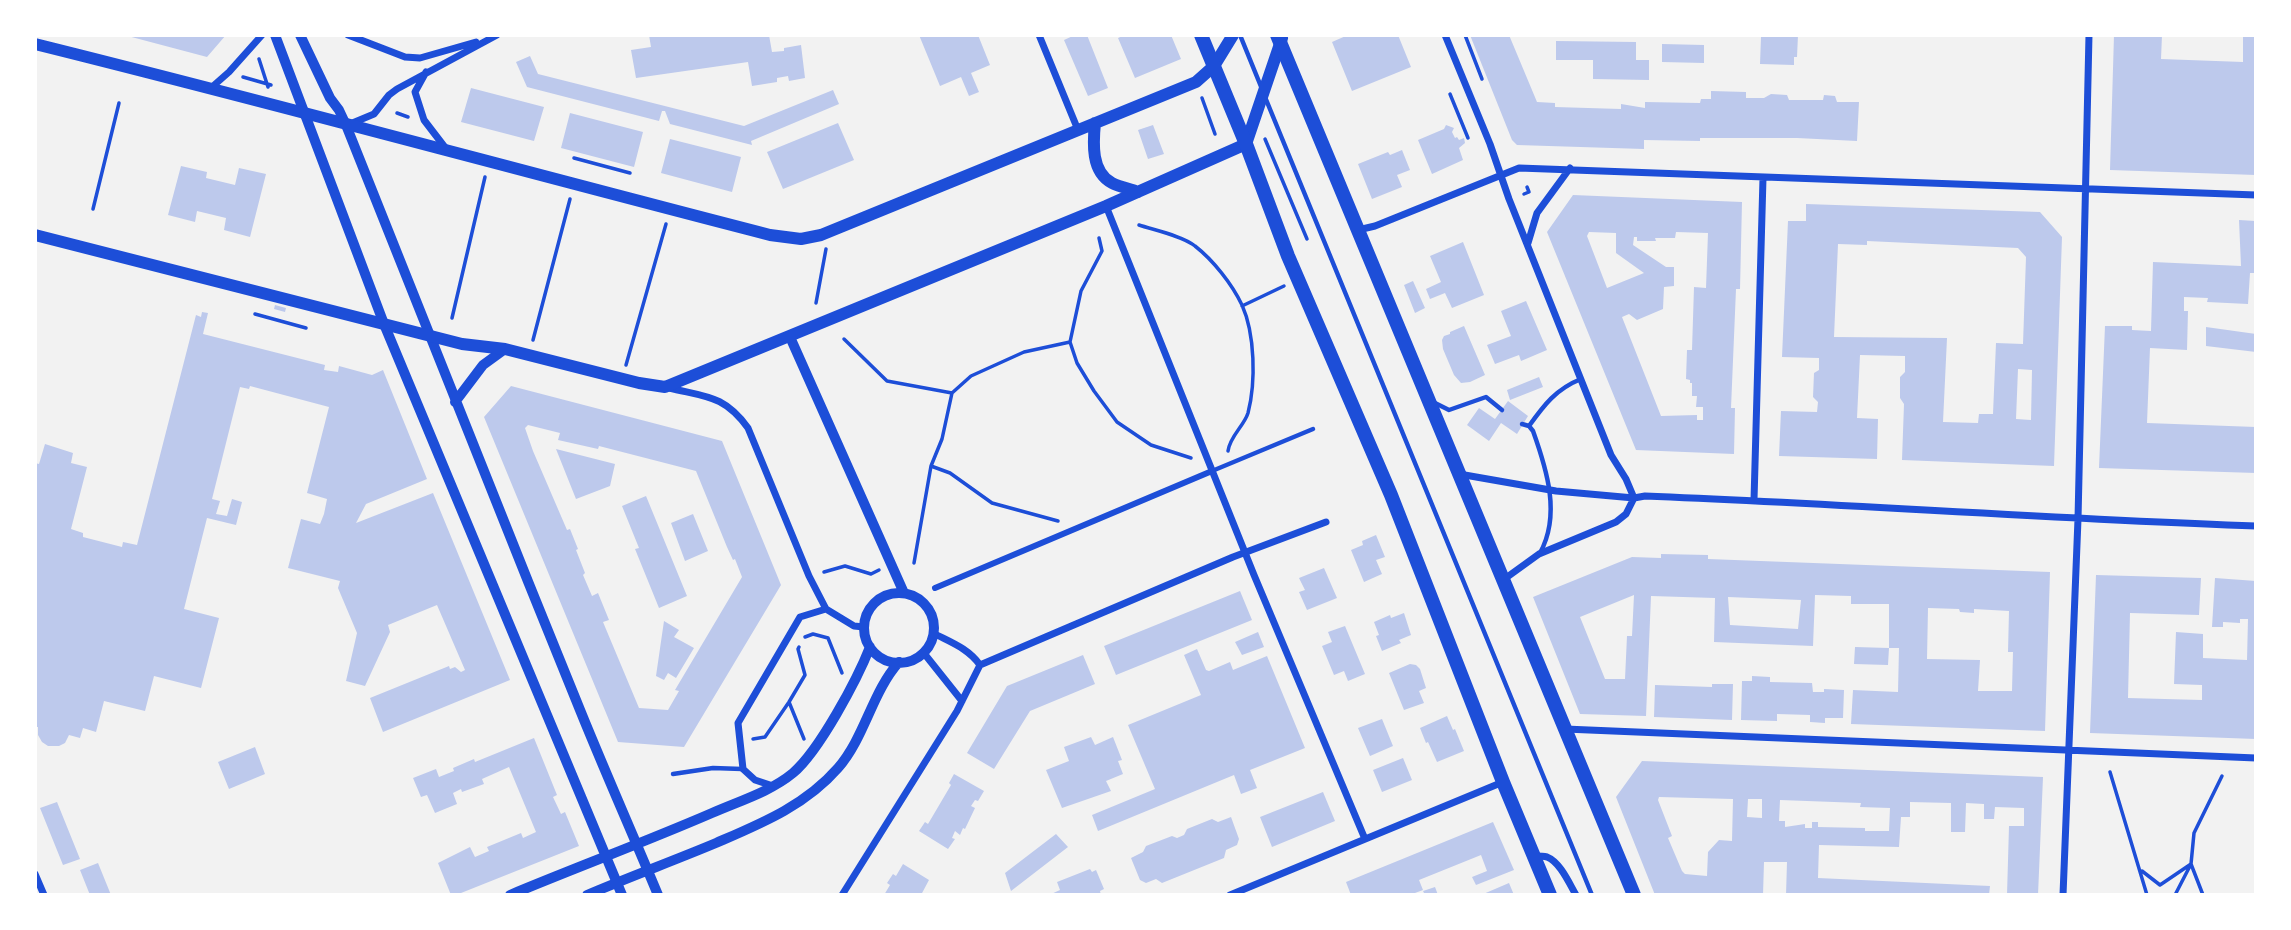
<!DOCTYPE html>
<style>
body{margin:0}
#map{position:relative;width:2291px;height:930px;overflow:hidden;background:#f2f2f2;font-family:"Varela Round",sans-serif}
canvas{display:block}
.frame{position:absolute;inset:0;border:37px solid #fff;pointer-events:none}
</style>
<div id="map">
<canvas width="2291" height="930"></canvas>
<div class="frame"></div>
</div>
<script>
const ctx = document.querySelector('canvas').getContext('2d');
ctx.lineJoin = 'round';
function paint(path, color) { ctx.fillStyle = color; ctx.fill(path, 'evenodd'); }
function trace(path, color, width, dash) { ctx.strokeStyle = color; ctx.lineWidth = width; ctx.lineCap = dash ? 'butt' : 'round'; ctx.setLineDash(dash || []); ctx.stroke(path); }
const building = new Path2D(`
 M124,35H226L207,57Z
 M649,35H769L772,52L784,51V48L801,45L805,78L789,81L788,76L777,78V82L752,86L748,62L636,78L631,50L651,47Z
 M919,35H978L990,65L971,73L979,92L969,96L961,77L940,86Z
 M1075,35H1087L1108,88L1088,96L1064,40Z
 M1125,35H1171L1181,59L1135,78L1118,38Z
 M1348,35H1398L1411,67L1352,91L1332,42Z
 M1470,35H1509L1537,102L1555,103V107L1621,109V104L1645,108V102L1700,103L1701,99H1711V91L1746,92V98H1764L1771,94L1787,95L1789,100H1823L1824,95L1835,96L1837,102H1859L1857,141L1797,138H1700V141L1644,140V149L1517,145L1512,140Z
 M1774,35H1798L1797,57H1794V65L1760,64L1761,37H1774Z
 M2114,35H2162L2161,59L2243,62V35H2256V175L2110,170Z
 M1556,41L1636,42V60H1649V80L1593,79V60H1556Z
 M1662,44L1704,45V63L1662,62Z
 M530,56L538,74L744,126L833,90L839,104L751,141L752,145L670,124L665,111H662L659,121L527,87L516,62Z
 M471,88L544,107L534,141L461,122Z
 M570,113L643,132L634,167L561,148Z
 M838,123L854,160L783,189L767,152Z
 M1153,125L1164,154L1148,159L1138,130Z
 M1446,125L1454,128L1452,132L1455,138L1457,137L1459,140L1464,138L1465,143L1459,148L1463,160L1432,174L1418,140L1444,129Z
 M670,139L741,157L732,192L661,173Z
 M1402,150L1410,170L1397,175L1402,187L1372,199L1358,164L1388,152L1390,155Z
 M181,166L207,172L206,178L235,185L239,168L266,174L250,237L224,230L226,218L197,211L195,222L168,215Z
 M1573,195L1742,202L1740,289H1736L1731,408H1735L1734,454L1636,450L1547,232ZM1589,232L1616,233V253L1644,273L1607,288L1587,236ZM1676,232L1708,233L1706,288L1694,287L1692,350H1687L1686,379L1690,380V383H1692V396H1697L1696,407H1703V420H1697V415L1661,416L1622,317L1629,314L1637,320L1663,309L1664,287L1674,286V267H1666L1633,245L1634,237H1637V241H1656L1655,238H1675Z
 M1806,204L2040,212L2062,237L2054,466L1902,460L1904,404L1900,398V377L1905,372V356L1860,355L1857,418L1878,419L1877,459L1779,456L1781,411L1817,412L1818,402L1813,397L1814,373L1819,370V358L1782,357L1788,221H1806ZM1867,241L2018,248L2026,257L2023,344L1996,343L1993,414H1979L1978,423L1943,422L1947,338L1834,337L1838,244L1867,245ZM2018,369L2032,370L2031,420L2016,419Z
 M2239,220L2256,221V273H2250L2248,304L2207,302L2208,298L2184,297V311H2188L2187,350L2150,348L2147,423L2256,427V473L2099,468L2105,326H2132V330L2151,331L2153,262L2241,266Z
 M1463,242L1484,295L1452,308L1445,293L1430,299L1426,289L1441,282L1430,256Z
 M1413,281L1425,308L1415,313L1404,285Z
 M1526,301L1547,350L1521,361L1519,355L1495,364L1487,345L1511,336L1501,311Z
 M275,305L286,308L285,312L274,309Z
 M202,312L208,313L203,334L325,365L324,370L338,372L339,366L372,375L383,370L427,479L366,504L356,523L433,493L510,680L383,732L370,698L449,666L450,669L455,667L461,672L465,670L437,605L388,625L390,632L365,686L346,681L357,633L338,588L340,581L288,568L301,519L320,524L324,514L327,499L307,493L329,407L250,386L249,389L240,387L212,499L220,501L216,514L227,516L232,499L242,502L236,525L207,518L184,609L219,618L201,688L154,676L145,711L104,701L96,732L83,728L80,738L69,735L65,743L59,746H48L42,742L38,735V727H35V463L39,464L45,444L73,453L71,463L87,467L71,529L83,533V537L122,547L123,542L137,545L196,315L201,317Z
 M1464,326L1485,375L1470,382L1461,383L1454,375L1443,349L1442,340L1444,336L1450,334V332Z
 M2206,327L2256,334V352L2206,346Z
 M1539,377L1543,387L1510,400L1507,390Z
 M511,386L722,441L781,585L684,747L618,742L484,417ZM528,425L560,433L558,440L598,449L599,446L696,471L727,547L733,560L735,559L742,577L675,690L679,691L668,710L639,708L603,622L609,620L598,593L592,596L583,575L585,573L576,550L578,549L570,529L567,530L533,451L525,428Z
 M1508,401L1528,416L1517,434L1501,423L1489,441L1467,425L1479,408L1495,419Z
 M556,449L615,464L610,486L576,499Z
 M646,496L687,596L659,608L635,549L639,548L622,506Z
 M693,514L708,551L685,561L671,523Z
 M1376,535L1385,557L1376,560L1382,574L1364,582L1351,550L1363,545L1362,541Z
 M1661,554L1708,555V559L2050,572L2045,731L1851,724L1853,690L1898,692L1899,648H1889V604H1851V596L1815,595L1813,646L1714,642L1715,598L1651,596L1646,716L1580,714L1533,597L1632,557L1661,558ZM1634,595L1632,636H1627L1625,679H1605L1580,617ZM1728,597L1801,600L1798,629L1730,625ZM1928,608L1959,609L1960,612L1974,613V609L2009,611L2008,652H2013L2012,691H1978L1980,660L1927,659Z
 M1324,568L1337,598L1307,610L1299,592L1305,590L1299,578Z
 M2096,575L2201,578L2199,615L2130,613L2128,698L2202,700V685L2174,684L2176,632L2203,634V658L2247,660L2248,619H2240V623L2223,622V627H2212L2215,578L2256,581V739L2090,733Z
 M1240,591L1252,620L1116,675L1104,646Z
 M1404,613L1411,635L1399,640L1401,643L1382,651L1376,636L1379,635L1374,622L1390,615L1391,618Z
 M664,621L679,630L674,637L694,648L676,678L668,673L664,680L656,676Z
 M1345,626L1365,674L1348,681L1344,671L1334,675L1322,646L1332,642L1328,632Z
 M1258,632L1264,647L1242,655L1235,642Z
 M1855,647L1889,648L1888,665L1854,664Z
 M1197,649L1206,670L1209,671L1230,662L1233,670L1267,656L1305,748L1250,770L1257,788L1241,794L1234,775L1098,831L1092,815L1155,789L1128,725L1201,695L1184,655Z
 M1083,655L1095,684L1030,711L994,769L967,753L1007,686Z
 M1410,664L1416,665L1420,669L1426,688L1419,691L1424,703L1404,710L1389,673Z
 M1752,676L1770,677V682L1812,683L1813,692H1824V689L1844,690L1843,718H1825V723L1810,722V715L1777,714V721L1741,720L1742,681H1752Z
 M1712,684H1733L1732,720L1654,717L1655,685L1712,687Z
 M1447,716L1453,730L1455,729L1464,751L1437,762L1428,742L1426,743L1420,728Z
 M1382,719L1393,746L1370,756L1358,728Z
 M1091,737L1095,745L1113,737L1122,760L1118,761L1123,774L1106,781L1111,791L1062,808L1046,770L1069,761L1064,747Z
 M534,738L557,795L553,797L561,814L565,812L579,846L456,895H451L438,863L470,847L475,857L489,851L487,847L521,833L523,838L536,832L509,767L482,779L484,784L462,792L461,789L453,793L457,804L435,813L427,795L421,797L413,778L436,769L439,777L454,771L453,768L474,759L475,762Z
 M255,747L265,774L229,789L218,762Z
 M1403,758L1412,780L1382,792L1373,770Z
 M1642,761L2043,777L2038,895H2007L2009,826H2024V808L1995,807L1994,819H1984V804L1966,803L1965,832H1951V803L1910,802V817H1901L1899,847L1819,845L1818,878L1990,886L1989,895H1786L1787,862H1764L1763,895H1655L1616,797ZM1659,797L1733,799L1732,841L1719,840L1708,852L1707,876L1685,874L1682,871L1668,838L1672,836L1658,800ZM1748,799H1762V818L1747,817ZM1780,800L1861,803L1860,807L1890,808L1889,831H1865V828L1818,827V822H1812V828H1805V824L1785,827V821H1779Z
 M954,774L984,791L978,801L975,800L971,806L975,808L965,829L963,828L960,835L955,831L952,838L955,839L948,849L919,831L925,822L928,824L951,785L949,783Z
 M1323,792L1335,821L1272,847L1260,817Z
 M57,802L80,859L63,865L40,808Z
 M1231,817L1239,839L1237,845L1226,850L1224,858L1162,883L1156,879L1146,883L1140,880L1131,858L1143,852L1146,846L1172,836L1177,838L1184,835L1187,829L1212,819L1218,822Z
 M1493,822L1514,870L1476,885L1472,877L1487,871L1481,855L1419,880L1423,890L1415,893L1416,895H1351L1346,882Z
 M1056,834L1068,847L1011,891L1005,873Z
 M98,863L111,895H90L80,870Z
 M903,864L929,880L921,895H884L890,885L887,883L893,874L896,876Z
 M1090,869L1092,872L1096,870L1104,889L1100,891L1101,895H1049L1060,890L1057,882Z
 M1509,883L1514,895H1481Z
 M1435,887L1438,895H1425L1423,891Z`);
const path = new Path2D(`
 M1465,35L1482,79
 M259,59L268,87
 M243,77L271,85
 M1450,94L1468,138
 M1202,98L1215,134
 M397,113L408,117
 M1265,139L1307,239
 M574,158L630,173
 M1524,194L1529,192L1527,187
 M93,209L119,103
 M1139,225C1154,230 1183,236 1195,246C1213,260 1232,284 1242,305C1255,334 1256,382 1248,413C1244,426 1230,436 1228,451
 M1099,238L1102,251L1081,291L1070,342L1077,363L1094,391L1117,422L1151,445L1191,458
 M816,303L826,249
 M1242,306L1284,286
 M255,314L306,328
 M452,318L485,177
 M844,339L887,381L952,393
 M533,340L570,199
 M626,365L666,224
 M931,466L942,439L952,393L971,376L1024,352L1070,342
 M914,563L931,466L950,473L992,503L1058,521
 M824,572L845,566L871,574L879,570
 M805,637L813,634L828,638L842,673
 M789,702L804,739
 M753,739L765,737L789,702L805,675L798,649L799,647
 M2110,772L2147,895
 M2142,871L2160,885L2191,864L2203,895
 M2175,895L2191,864L2194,833L2222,776`);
const service = new Path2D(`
 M1240,35L1262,89
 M1265,97L1592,895
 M1435,403L1449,410L1486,397L1502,410
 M1522,424L1529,426L1533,431C1547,470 1561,515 1540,553
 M1529,426C1544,405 1556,389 1581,379
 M1212,471L1313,429
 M673,774L713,768L742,769`);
const pedestrian = new Path2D(`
 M935,588L1212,471`);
const minor = new Path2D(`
 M348,35L405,57L420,58L476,42
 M1039,35L1078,130
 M1445,35L1490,144L1509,199L1611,455L1626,479L1634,498
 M426,72L415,92L424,120L447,150
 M212,87L229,72L262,35
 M350,124L374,114L389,95L397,89L497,35
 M1106,206L1254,575L1365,839
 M1358,230L1375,226L1519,168L2256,195
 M1528,243L1537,213L1570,168
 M669,388C706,397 724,395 748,428L809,576L826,609L854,626L864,627
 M1459,474L1556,491L1634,498L1645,496C1849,504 2052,519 2256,526
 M1754,500L1763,178
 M1503,580L1539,554L1616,522L1626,514L1634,498
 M933,633C950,642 968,648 980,665
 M923,652L962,701
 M980,665L1233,557L1326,522
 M1565,729L2256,758
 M773,786L755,780L743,769L738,723L800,617L826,609
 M1535,856C1539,856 1543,856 1547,857C1560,862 1569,883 1576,895
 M35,874L44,895
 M842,895L957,711L980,665
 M1230,895L1503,782
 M2063,895L2078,519L2089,35`);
const tertiary = new Path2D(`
 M275,35L384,324L622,895
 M300,35L330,98L339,110L346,125C423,317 498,509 576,700C602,765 631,830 658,895
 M790,337L904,593
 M455,402L483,365L505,349
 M864 628a35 35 0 1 1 70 0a35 35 0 1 1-70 0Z
 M510,895C577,867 645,842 712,813C739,801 770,792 793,773C819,751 857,680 870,647
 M587,895C629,877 673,861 716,843C760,824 805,806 838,768C865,737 872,692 899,662`);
const secondary = new Path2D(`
 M35,44C281,105 525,172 770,235L801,239L821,235L1196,82L1214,66L1233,35
 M1095,123C1093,143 1091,172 1112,183C1120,187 1130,189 1138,192
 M35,235L462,344L505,349L639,383L665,387L1106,206L1246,144L1282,38`);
const primary = new Path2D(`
 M1201,35L1246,144L1288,256L1391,495L1503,782L1550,895
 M1277,35L1634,895`);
paint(building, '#bdc9ec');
trace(path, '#1d4ed8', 3.5);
trace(service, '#1d4ed8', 4.5);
trace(pedestrian, '#1d4ed8', 6);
trace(minor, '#1d4ed8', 7);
trace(tertiary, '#1d4ed8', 10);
trace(secondary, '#1d4ed8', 12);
trace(primary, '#1d4ed8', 14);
</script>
